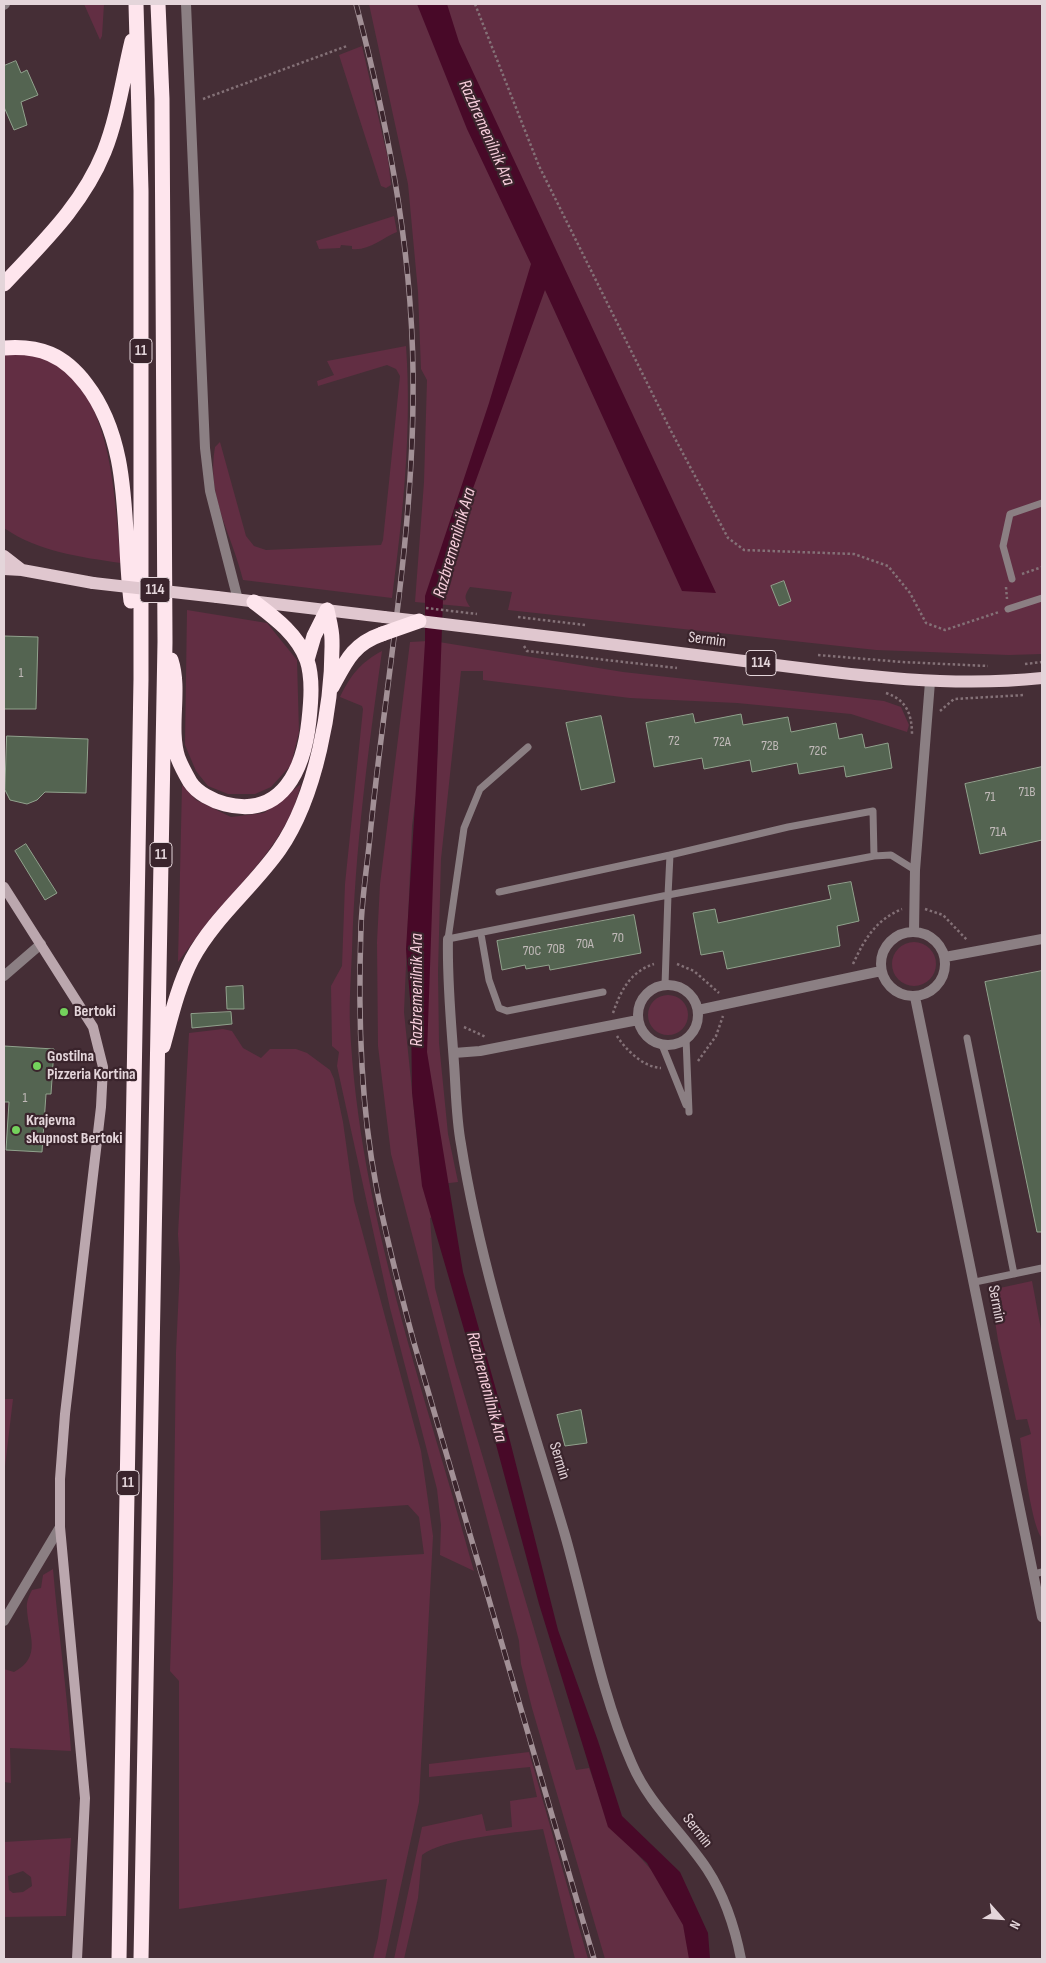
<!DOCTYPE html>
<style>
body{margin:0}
#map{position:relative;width:1046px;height:1963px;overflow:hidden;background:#452e36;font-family:"Sofia Sans Condensed",sans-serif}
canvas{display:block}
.frame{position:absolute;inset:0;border:5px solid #e4d5da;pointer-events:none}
.north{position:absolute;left:976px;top:1893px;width:50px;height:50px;-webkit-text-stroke:4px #3a242c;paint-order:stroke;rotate:116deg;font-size:14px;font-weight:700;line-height:20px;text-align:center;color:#e4d5da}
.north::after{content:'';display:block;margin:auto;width:18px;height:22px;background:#e4d5da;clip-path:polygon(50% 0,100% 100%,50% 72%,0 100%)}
</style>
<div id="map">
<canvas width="1046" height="1963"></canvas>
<div class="frame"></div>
<div class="north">N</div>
</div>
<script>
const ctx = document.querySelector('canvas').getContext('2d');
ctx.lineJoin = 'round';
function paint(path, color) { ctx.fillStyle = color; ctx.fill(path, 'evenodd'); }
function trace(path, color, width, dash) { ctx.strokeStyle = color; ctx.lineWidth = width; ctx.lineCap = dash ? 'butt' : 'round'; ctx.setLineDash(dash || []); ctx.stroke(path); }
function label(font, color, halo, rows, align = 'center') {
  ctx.font = font + ' "Sofia Sans Condensed",sans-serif'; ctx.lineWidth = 4.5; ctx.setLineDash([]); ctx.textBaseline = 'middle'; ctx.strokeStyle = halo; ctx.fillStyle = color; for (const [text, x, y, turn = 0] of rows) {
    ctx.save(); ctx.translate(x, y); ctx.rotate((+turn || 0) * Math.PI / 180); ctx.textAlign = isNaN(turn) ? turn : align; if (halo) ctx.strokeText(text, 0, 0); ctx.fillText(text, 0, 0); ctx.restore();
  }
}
const green = new Path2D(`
 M84,4H104L102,36L100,40Z
 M369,4H1042V654L1009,655L876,650L508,610L512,592L470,587C464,596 464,598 470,607L415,602L424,482L427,380L421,369L418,292L408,184Z
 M362,46L388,159L391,185L386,188L381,186L339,55Z
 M394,216L397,232C382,238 369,251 352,249V246L341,245L340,248L319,249L316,241Z
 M406,346C412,430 403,515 392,598L243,580C232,534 206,497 215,447L220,442L246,536L254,546L266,550L381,545L383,540L400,376L396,369L387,365L318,386L317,381L334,375L327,361Z
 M4,354C13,355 25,353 34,355C114,375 114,499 121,563C80,557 39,552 4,528Z
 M187,610L267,623L297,660L299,732L291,765L271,787L255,794H228L208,786L196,771L185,745Z
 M428,641L423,744L412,826L404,1012L420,1170L435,1216L430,1218L435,1288L455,1364L576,1770L589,1768L602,1804L620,1835L672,1893L679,1908L694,1959H605L532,1708L521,1664L519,1641L391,1154L378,1046L377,942L380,884L410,642Z
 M439,642L623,672L884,701L901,707L909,725L907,732L851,714L737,703L630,698L483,680V671H461L441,859L438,972L439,1043L448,1134L458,1182L441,1184L426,1089L432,802L438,750Z
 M382,651C368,752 355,848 352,951C351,975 349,1001 350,1026C359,1213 425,1392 474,1571L440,1555L441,1525L437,1489L390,1308L337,1066L339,1052L332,1046L331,986L342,966L345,884L363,709L362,706L340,697C350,676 361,662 382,651Z
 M301,784C289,838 245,878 210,919C199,933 189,948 178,962L182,785L196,800L231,817L264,813Z
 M892 964a22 22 0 1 1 44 0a22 22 0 1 1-44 0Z
 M648 1015a20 20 0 1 1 40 0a20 20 0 1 1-40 0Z
 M223,1029L232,1031L243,1048L261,1058L270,1049H296L307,1053L330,1070L334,1079L343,1122L354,1201L421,1451L433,1536L419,1802L385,1959H373L378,1938L387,1879L179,1909V1681L170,1671L173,1581L176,1352L180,1267L178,1234L189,1033ZM408,1505L419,1517L424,1554L321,1560L320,1511Z
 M1032,1281L1042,1335V1538C1032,1527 1023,1457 1020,1438L1031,1434L1027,1419L1016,1420L998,1340L991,1296L995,1289Z
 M4,1399H13L4,1475Z
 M53,1569C58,1629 67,1690 71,1751L10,1748L11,1783L4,1782V1669L14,1672C43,1657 28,1634 27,1609C26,1602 29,1596 32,1590L41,1588L43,1575Z
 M529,1752L588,1959H575L543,1829C514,1833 443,1838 422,1855L418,1898L404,1959H394L422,1827L482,1814L486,1831L512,1827L510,1801L537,1797L530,1767L429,1777V1764Z
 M71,1838L66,1916L4,1917V1842ZM23,1871L31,1877L32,1886L23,1892L13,1893L9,1890L8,1876Z`);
const water = new Path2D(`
 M417,4H447L459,42L716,593L682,591L545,290L463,516L443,599L427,1052L463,1272L507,1429L558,1630L598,1741L622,1816L680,1872L708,1933L710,1959H689L683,1925L647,1863L608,1827L539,1604L477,1374L422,1186L412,1092L411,1011L406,949L425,642V596L489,403L531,264L467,129Z`);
const building = new Path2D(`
 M16,61L21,73L27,70L38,95L21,102L27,125L14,130L4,107V66Z
 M784,581L791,601L779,606L771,586Z
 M4,636L38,637L36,709H4Z
 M693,714L695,723L741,714L743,725L788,717L791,732L836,723L839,739L862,734L865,748L888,743L892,768L846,777L844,766L799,774L797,763L752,772L750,760L704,769L702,758L654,767L646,723Z
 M601,716L615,782L581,790L566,723Z
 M7,736L88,739L86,793L45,792L37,800L27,804L10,800L5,790Z
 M1042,767V840L980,854L965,784Z
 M26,844L57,893L45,900L15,851Z
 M851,882L859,921L837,926L840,946L727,969L723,951L701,955L693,913L715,909L718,923L831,899L828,886Z
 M634,915L641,953L550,970L549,965L526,969L525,965L502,970L497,941Z
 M1042,971V1232H1037L985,982Z
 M243,986L244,1009H227L226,987Z
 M231,1012L232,1024L192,1028L191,1014Z
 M4,1046L54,1049L51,1094H46L42,1152L6,1150L9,1102H4Z
 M581,1410L587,1443L565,1446L557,1415Z`);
const path = new Path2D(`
 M475,4L539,166L671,431L728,538L744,550L854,554L888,566L910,593L926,623L945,630L999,612
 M203,99L347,46
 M1022,574L1042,567
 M1006,587L1007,599
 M518,617L585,625
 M524,646L527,651L677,668
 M818,655L902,662L988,666
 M1025,664L1042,662
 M886,693C907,700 912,715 912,735
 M940,711L954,699L1025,695
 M925,909L943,915L967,940
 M677,964L694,971L719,993
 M853,964C865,938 876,920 902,909
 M613,1013C621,990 630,972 654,964
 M464,1027L486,1037
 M617,1036C626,1050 643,1067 661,1068
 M698,1061L716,1036L723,1016`);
const lane = new Path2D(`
 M1012,579L1003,546L1010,514L1042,503
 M1008,609L1042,598
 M528,747L480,789L464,828L448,939L668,895L670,855L788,827L873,811L874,856
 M499,892L670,855
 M481,934L489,980L499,1008L507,1011L603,992
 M665,985L668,895L874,856L891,855L915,870
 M967,1038L1014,1274
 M686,1039L689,1112
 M662,1045L686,1105
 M975,1282L1042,1268
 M1034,1574L1042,1572`);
const street = new Path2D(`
 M186,4L205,448L210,491L238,600
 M4,5L5,4
 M881 964a32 32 0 1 1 64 0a32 32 0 1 1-64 0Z
 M914,932L915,870L930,682
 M448,939C447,981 451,1021 454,1063C456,1090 456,1117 461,1144C482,1277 527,1406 565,1535C586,1609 601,1694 632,1764C649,1804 683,1833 707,1869C724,1895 735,1928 741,1959
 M945,957L1042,939
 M4,976L41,944
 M638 1015a30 30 0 1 1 60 0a30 30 0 1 1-60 0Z
 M915,997L1042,1617
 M698,1010L881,971
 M454,1053L480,1051L638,1020
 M4,1621L60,1527`);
const secondary = new Path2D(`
 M4,887L93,1027L103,1067L101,1107L65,1414L60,1479V1527L85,1798L77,1959`);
const primary = new Path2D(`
 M4,556L22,570
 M4,569L22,570L93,583
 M217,597L384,617
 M419,621C533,634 646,649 760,663C854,675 948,688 1042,678`);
const highway = new Path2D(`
 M4,284C42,243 82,206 104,152C118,117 123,78 132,41
 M4,348C40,345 64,355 86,384C133,445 122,529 131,601
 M171,660C181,691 168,727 178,758C181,766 186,775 190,782C197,793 213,801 225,804C283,819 304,768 309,720C311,701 313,678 307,660C297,634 275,618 254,602
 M307,660L314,636L327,610
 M332,687C346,661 353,644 382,634
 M163,1046C171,1017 178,986 192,959C214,918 252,888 279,850C316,797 333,704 332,640C332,630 329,620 327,610
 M119,1959L141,679V191L136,4
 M141,1959L165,642L162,99L158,4`);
const rail = new Path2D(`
 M356,4C390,133 415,265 413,399C412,549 383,697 369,846C366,873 362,900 361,927C358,1012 360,1101 376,1185C386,1238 400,1291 414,1343L594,1959`);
const pathBridge = new Path2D(`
 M426,608L477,614`);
const primaryBridge = new Path2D(`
 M93,583L217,597
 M384,617L419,621`);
const highwayBridge = new Path2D(`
 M382,634L419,621`);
const markers = [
 [64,1012,5,"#74d25c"],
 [37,1066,5,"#74d25c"],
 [16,1130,5,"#74d25c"]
];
const numberNames = [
 ["1",21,673],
 ["72",674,741],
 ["72A",722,742],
 ["72B",770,746],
 ["72C",818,751],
 ["71B",1027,792],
 ["71",990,797],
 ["71A",998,832],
 ["70",618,938],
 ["70A",585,944],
 ["70B",556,949],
 ["70C",532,951],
 ["1",25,1098]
];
const shields = [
 [141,351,22],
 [155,590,30],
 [761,663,30],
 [161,855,22],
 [128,1483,22]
];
const shieldNames = [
 ["11",141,351],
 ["114",155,590],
 ["114",761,663],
 ["11",161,855],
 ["11",128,1483]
];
const streetNames = [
 ["Sermin",707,640,7],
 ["Sermin",996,1304,79],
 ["Sermin",559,1461,73],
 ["Sermin",697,1831,52]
];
const poiNames = [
 ["Bertoki",74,1012],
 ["Gostilna",47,1057],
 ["Pizzeria Kortina",47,1075],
 ["Krajevna",26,1121],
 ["skupnost Bertoki",26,1139]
];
const waterNames = [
 ["Razbremenilnik Ara",486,133,66],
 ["Razbremenilnik Ara",455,543,-74],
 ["Razbremenilnik Ara",417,990,-90],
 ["Razbremenilnik Ara",486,1387,75]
];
paint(green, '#622e43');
paint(water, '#480928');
paint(building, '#546451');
trace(building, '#91a28d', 1);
trace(path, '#847177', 2.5, [2.5, 2.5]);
trace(lane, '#8b7f83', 7);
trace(street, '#8b7f83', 10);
trace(secondary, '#bba7ae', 10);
trace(primary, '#e0c7cf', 12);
trace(highway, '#fee5ed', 15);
trace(rail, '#a29096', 5.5);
trace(rail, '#3a242c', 4, [11]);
trace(pathBridge, '#847177', 2.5, [2.5, 2.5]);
trace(primaryBridge, '#e0c7cf', 12);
trace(highwayBridge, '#fee5ed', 15);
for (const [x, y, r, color] of markers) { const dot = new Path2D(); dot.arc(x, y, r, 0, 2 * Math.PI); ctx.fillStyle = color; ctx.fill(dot); trace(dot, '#3a242c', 2); }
label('14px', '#c0b9b8', null, numberNames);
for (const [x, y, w] of shields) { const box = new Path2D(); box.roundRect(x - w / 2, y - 12.5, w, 25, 4); ctx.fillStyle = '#3a242c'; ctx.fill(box); trace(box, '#e4d5da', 1); }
label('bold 15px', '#e4d5da', null, shieldNames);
label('16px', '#e4d5da', '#3a242c', streetNames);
label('bold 16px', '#e4d5da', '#3a242c', poiNames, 'left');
label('italic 18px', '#f8cedc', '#3a242c', waterNames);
</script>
